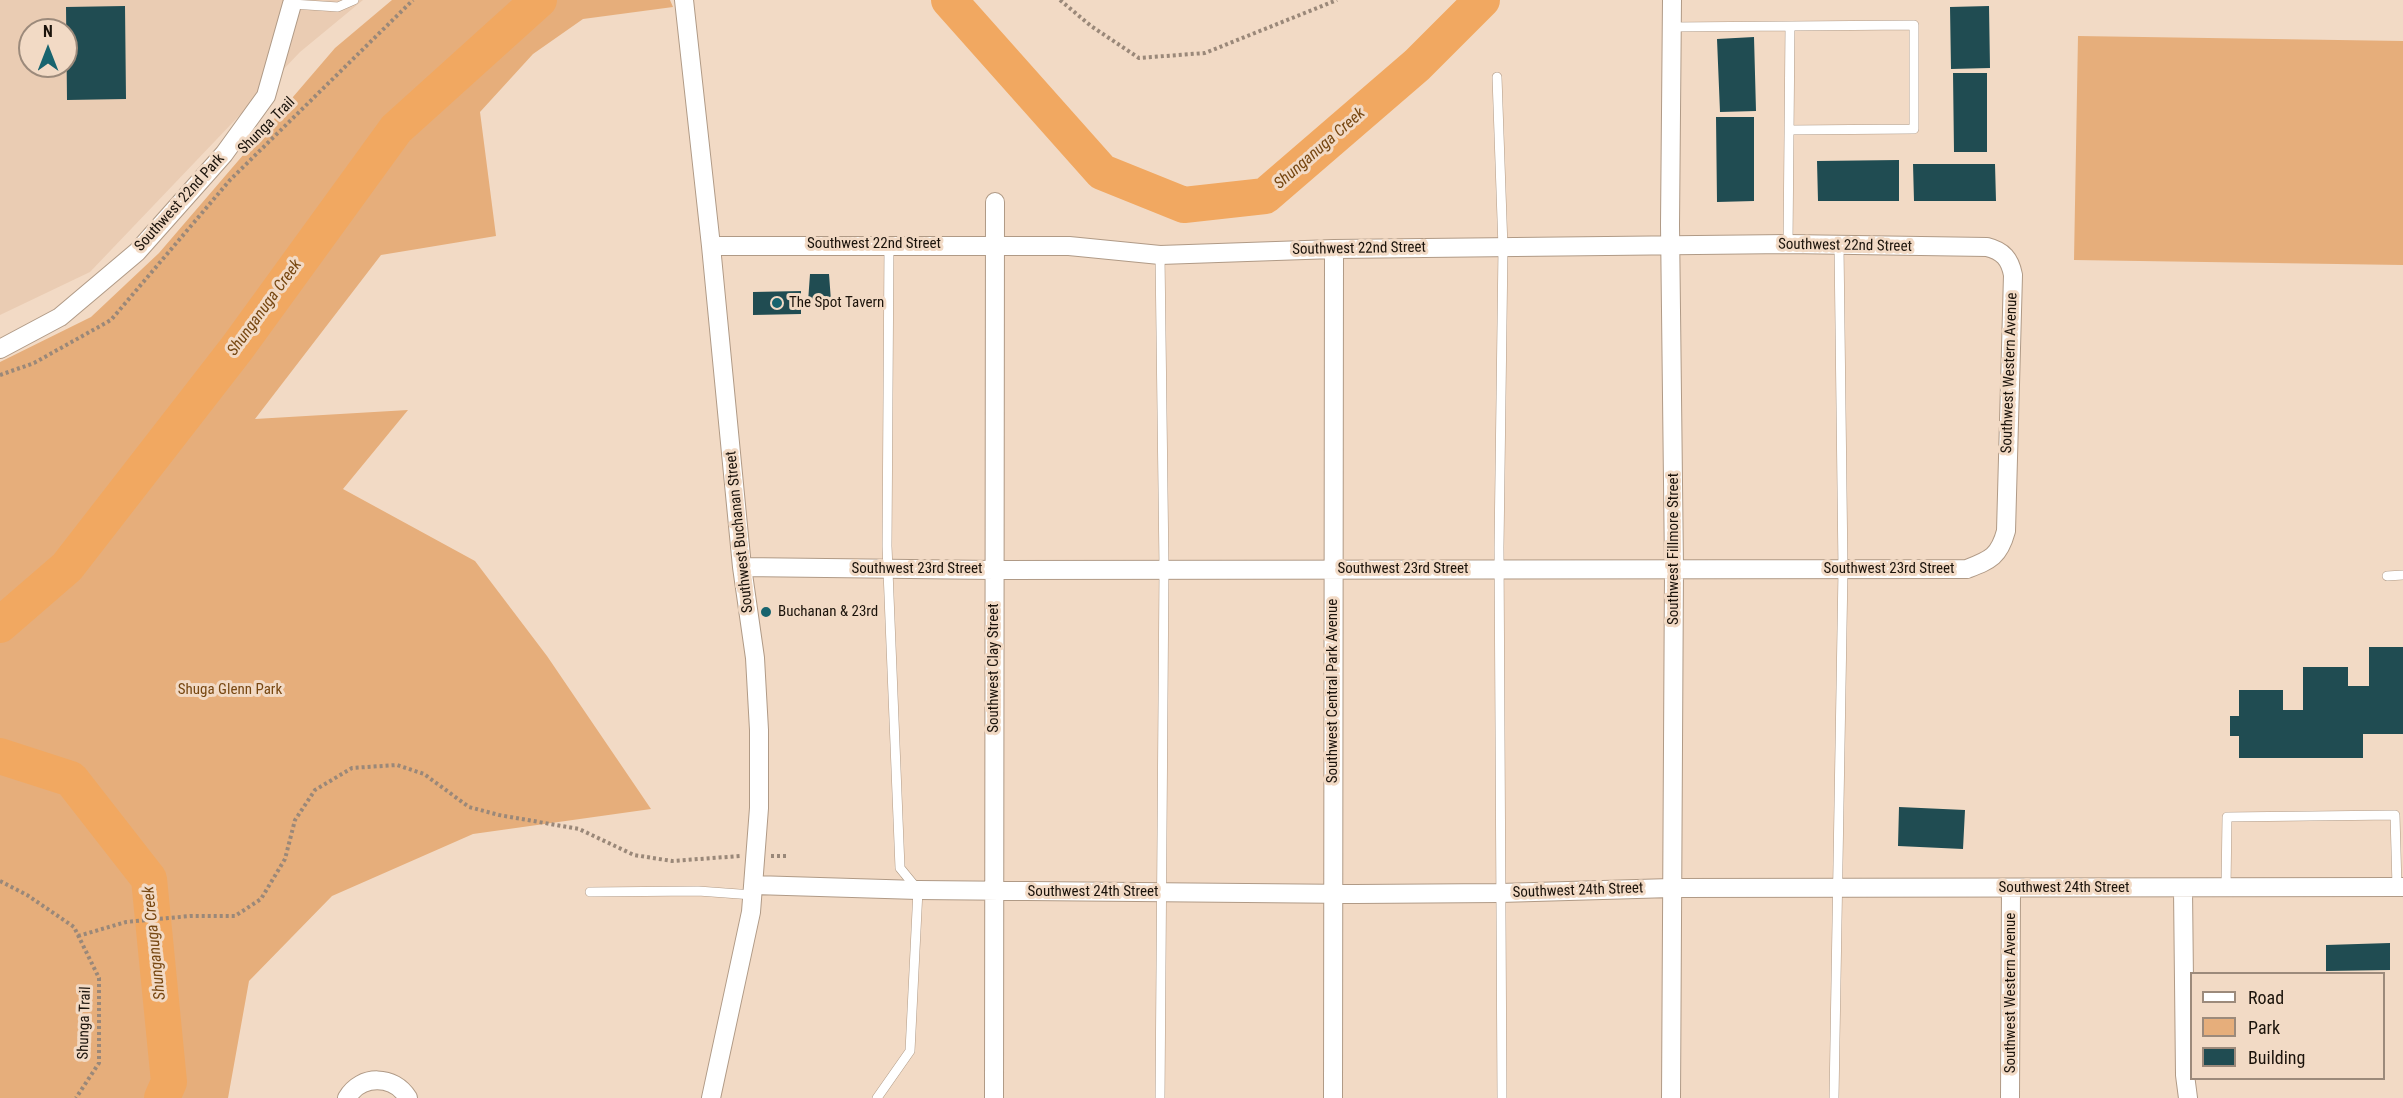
<!DOCTYPE html>
<style>
body{margin:0}
#map{position:relative;width:2403px;height:1098px;overflow:hidden;background:#f2dac5;font-family:"Roboto Condensed",sans-serif}
canvas{display:block}
.legend{position:absolute;left:2190px;top:972px;width:195px;height:108px;box-sizing:border-box;background:#f2dac5;border:2px solid #9c8a7b;margin:0;padding:8px 10px;list-style:none;font-size:18px;color:#1b130b}
.legend li{display:flex;align-items:center;gap:12px;height:30px}
.legend b{width:30px;border:2px solid #9c8a7b}
.north{position:absolute;left:18px;top:18px;width:60px;height:60px;box-sizing:border-box;background:#f2dac5;border:2px solid #9c8a7b;border-radius:50%;rotate:0deg;font-size:16px;font-weight:700;line-height:24px;text-align:center;color:#1b130b}
.north::after{content:'';display:block;margin:auto;width:21px;height:27px;background:#18646e;clip-path:polygon(50% 0,100% 100%,50% 72%,0 100%)}
</style>
<div id="map">
<canvas width="2403" height="1098"></canvas>
<ul class="legend">
<li><b style="height:8px;background:#fff"></b>Road</li>
<li><b style="height:16px;background:#e6ae7b"></b>Park</li>
<li><b style="height:16px;background:#204c52"></b>Building</li>
</ul>
<div class="north">N</div>
</div>
<script>
const ctx = document.querySelector('canvas').getContext('2d');
ctx.lineJoin = 'round';
function paint(path, color) { ctx.fillStyle = color; ctx.fill(path, 'evenodd'); }
function trace(path, color, width, dash) { ctx.strokeStyle = color; ctx.lineWidth = width; ctx.lineCap = dash ? 'butt' : 'round'; ctx.setLineDash(dash || []); ctx.stroke(path); }
function label(font, color, halo, rows, align = 'center') {
  ctx.font = font + ' "Roboto Condensed",sans-serif'; ctx.lineWidth = 6; ctx.setLineDash([]); ctx.textBaseline = 'middle'; ctx.strokeStyle = halo; ctx.fillStyle = color; for (const [text, x, y, turn = 0] of rows) {
    ctx.save(); ctx.translate(x, y); ctx.rotate((+turn || 0) * Math.PI / 180); ctx.textAlign = isNaN(turn) ? turn : align; if (halo) ctx.strokeText(text, 0, 0); ctx.fillText(text, 0, 0); ctx.restore();
  }
}
const built = new Path2D(`
 M0,0H363L300,52L90,272L0,315ZM30,30H66V66H30Z`);
const green = new Path2D(`
 M392,0H670L673,7L583,19L533,54L480,112L496,236L381,255L255,419L408,410L343,489L475,561L547,656L651,809L473,834L332,896L249,981L228,1098H0V362L91,317L159,253L335,48Z
 M2078,36L2403,41V265L2074,260Z`);
const river = new Path2D(`
 M949,0L1102,172L1184,205L1265,196L1417,65L1482,0
 M0,625L67,567L237,348L396,129L539,0
 M0,756L71,779L149,879L169,1082L162,1098`);
const building = new Path2D(`
 M125,6L126,99L67,100L66,7Z
 M1989,6L1990,68L1951,69L1950,7Z
 M1754,37L1756,111L1720,112L1717,39Z
 M1953,73H1987V152H1954Z
 M1716,117H1754V201L1717,202Z
 M1899,160V201H1818L1817,161Z
 M1913,164H1995L1996,201H1914Z
 M810,274H829L831,301L808,302Z
 M801,291V314L753,315V292Z
 M2369,647H2403V734H2363V758H2239V736H2230V716H2239V690H2283V710H2303V667H2348V686H2369Z
 M1899,807L1965,810L1963,849L1898,846Z
 M2390,943V970L2326,971V945Z`);
const path = new Path2D(`
 M1060,0L1091,26L1139,58L1205,53L1337,0
 M0,375L34,363L111,320L230,180L413,0
 M771,856H788
 M0,881L27,895L74,927L99,978V1063L76,1098
 M78,936L126,922L190,916H235L261,899L285,859L295,820L315,790L352,768L397,765L424,774L469,807L499,815L579,829L634,855L672,861L740,856`);
const service = new Path2D(`
 M292,0V4L338,7L354,0
 M1672,27L1790,26L1788,244
 M1497,77L1503,248L1499,547L1502,1098
 M1789,130L1914,129V25L1790,26
 M2387,576L2403,575
 M2226,888L2227,817L2395,815L2397,887
 M590,892L698,891L753,895
 M877,1098L910,1051L918,890L900,868L887,546L889,244
 M1160,1098L1164,568L1160,255
 M1834,1098L1843,570L1839,245`);
const minor = new Path2D(`
 M684,0L711,246L742,567L755,658L759,730V808L751,912L711,1098
 M711,246H1069L1160,255L1334,249L1788,244L1987,247C2003,251 2010,259 2013,275L2006,531C1999,557 1990,560 1967,569L994,570L742,567
 M0,349L60,317L137,252L224,154L266,96L292,4
 M754,885L918,890L1355,894L1500,893L1671,888L2403,887
 M2183,889L2185,1075L2188,1098
 M347,1098C361,1074 394,1075 408,1098
 M994,1098L995,202
 M1333,1098L1334,249
 M1671,1098L1674,568L1670,225L1672,0
 M2010,1098L2011,888`);
const markers = [
 [777,303,6,"#18646e"],
 [766,612,6,"#18646e"]
];
const streetNames = [
 ["Shunga Trail",267,126,-45],
 ["Southwest 22nd Park",180,203,-48],
 ["Southwest 22nd Street",874,244],
 ["Southwest 22nd Street",1845,246,1],
 ["Southwest 22nd Street",1359,249,-1],
 ["Southwest Western Avenue",2010,373,-88],
 ["Southwest Buchanan Street",740,532,-96],
 ["Southwest Fillmore Street",1674,549,-90],
 ["Southwest 23rd Street",917,569],
 ["Southwest 23rd Street",1403,569],
 ["Southwest 23rd Street",1889,569],
 ["Southwest Clay Street",994,668,-90],
 ["Southwest Central Park Avenue",1333,691,-90],
 ["Southwest 24th Street",2064,888],
 ["Southwest 24th Street",1578,891,-2],
 ["Southwest 24th Street",1093,892],
 ["Southwest Western Avenue",2011,993,-90],
 ["Shunga Trail",85,1023,-88]
];
const poiNames = [
 ["The Spot Tavern",789,303],
 ["Buchanan & 23rd",778,612]
];
const parkNames = [
 ["Shuga Glenn Park",230,690]
];
const waterNames = [
 ["Shunganuga Creek",1320,149,-41],
 ["Shunganuga Creek",265,308,-54],
 ["Shunganuga Creek",155,943,-96]
];
paint(built, '#eaccb3');
paint(green, '#e6ae7b');
trace(river, '#f1a861', 36);
paint(building, '#204c52');
trace(service, '#b09a86', 10);
trace(minor, '#b09a86', 20);
trace(path, '#9a8879', 4, [3, 3]);
trace(service, '#fff', 9);
trace(minor, '#fff', 18);
for (const [x, y, r, color] of markers) { const dot = new Path2D(); dot.arc(x, y, r, 0, 2 * Math.PI); ctx.fillStyle = color; ctx.fill(dot); trace(dot, '#f2dac5', 2); }
label('15px', '#1b130b', '#f2dac5', streetNames);
label('15px', '#1b130b', '#f2dac5', poiNames, 'left');
label('15px', '#774711', '#f2dac5', parkNames);
label('italic 16px', '#774711', '#f2dac5', waterNames);
</script>
